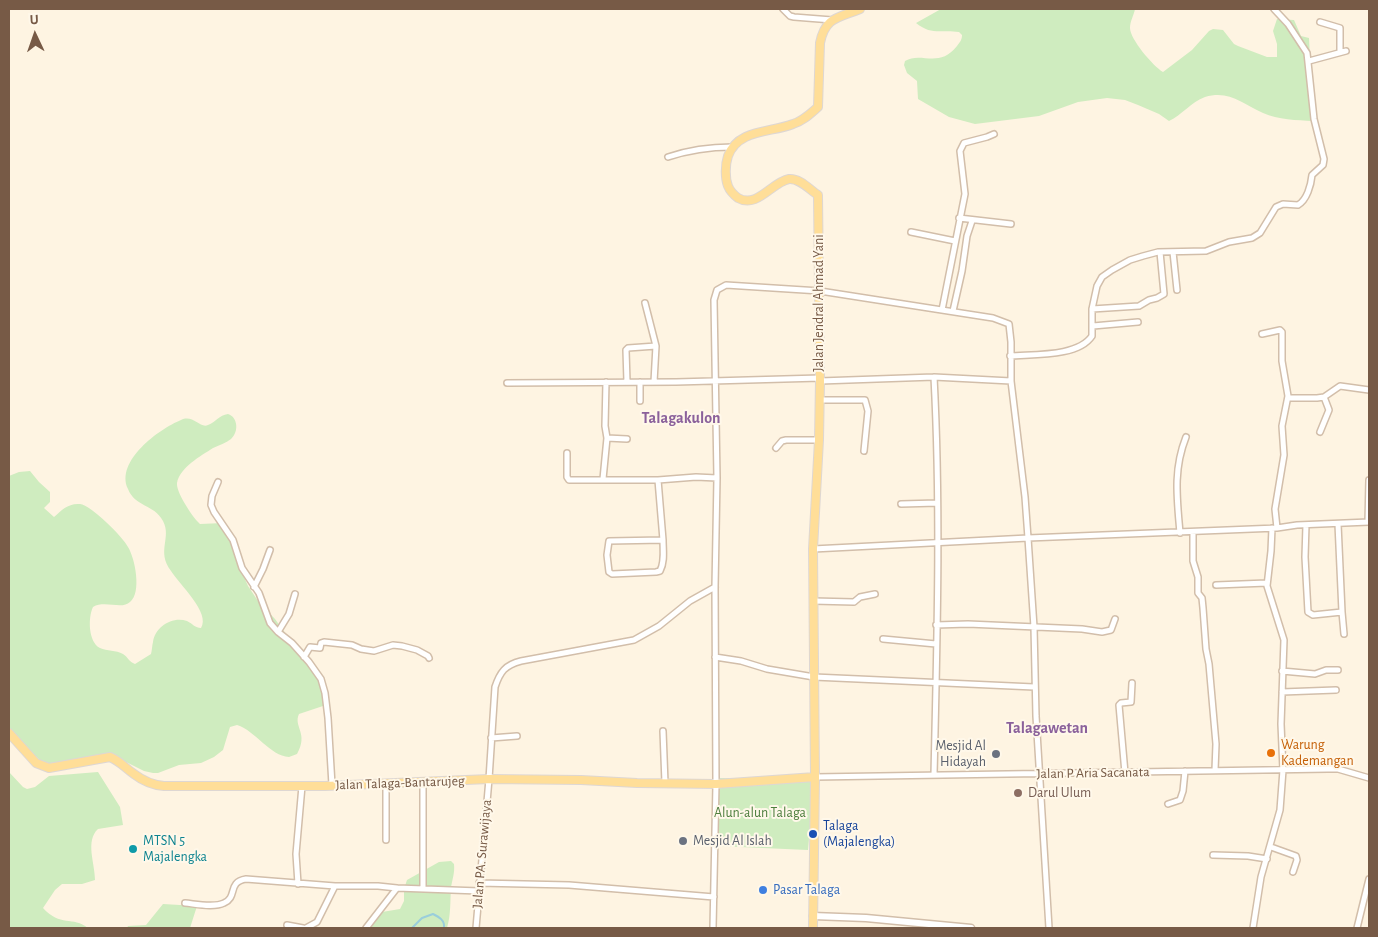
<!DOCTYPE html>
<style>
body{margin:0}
#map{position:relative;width:1378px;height:937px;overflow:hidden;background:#fef4e2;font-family:"Alegreya Sans",sans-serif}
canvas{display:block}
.frame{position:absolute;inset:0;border:10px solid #775a46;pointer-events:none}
.north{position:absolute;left:10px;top:10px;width:50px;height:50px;-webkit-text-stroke:4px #fff8ea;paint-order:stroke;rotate:357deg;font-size:14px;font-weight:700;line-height:20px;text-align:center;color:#775a46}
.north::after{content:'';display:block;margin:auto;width:18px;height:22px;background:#775a46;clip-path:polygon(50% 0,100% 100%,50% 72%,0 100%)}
</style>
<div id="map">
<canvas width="1378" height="937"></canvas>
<div class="frame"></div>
<div class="north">U</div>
</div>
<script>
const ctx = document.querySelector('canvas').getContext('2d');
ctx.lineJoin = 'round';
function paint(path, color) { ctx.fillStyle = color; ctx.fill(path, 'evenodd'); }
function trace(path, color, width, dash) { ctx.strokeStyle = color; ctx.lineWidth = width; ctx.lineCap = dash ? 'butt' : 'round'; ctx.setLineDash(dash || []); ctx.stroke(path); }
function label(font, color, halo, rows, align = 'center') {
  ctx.font = font + ' "Alegreya Sans",sans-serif'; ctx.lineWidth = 4; ctx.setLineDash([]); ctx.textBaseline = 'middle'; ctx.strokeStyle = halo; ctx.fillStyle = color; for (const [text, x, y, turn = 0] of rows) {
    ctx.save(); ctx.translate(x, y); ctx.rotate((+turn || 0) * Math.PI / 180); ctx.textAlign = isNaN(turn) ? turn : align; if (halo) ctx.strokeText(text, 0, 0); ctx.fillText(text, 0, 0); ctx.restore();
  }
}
const green = new Path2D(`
 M941,9H1135C1134,15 1130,21 1130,28C1130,39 1153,66 1163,72L1192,50L1209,31L1213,29L1223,30L1234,44L1238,46L1267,57H1277V44L1273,31L1277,19L1294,20L1301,36L1309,38L1313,121C1297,120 1278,120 1263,113C1242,104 1230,90 1205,97C1191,102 1182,115 1169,121L1159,114L1138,105L1125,100L1107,98L1078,102L1039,116L975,124L949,117L918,99L917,81L907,73L904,65L905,61C921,51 939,69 957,46C960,42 962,40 962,35L959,32C941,29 932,36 916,23Z
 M228,414C238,417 239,432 231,439C226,443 219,445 213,448C201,456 180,467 177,483C176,492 191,514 197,521L200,524L223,523L228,531L240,568L248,586L258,601L275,619L323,685L326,705L299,714C293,727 309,733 297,754L289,757C270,756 256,731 237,725L230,727L223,750L214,757L201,763L179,765L158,773H153L144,771L116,757L55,766L42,762L23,745L9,737V476L19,472L30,471L39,482L50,492V502L44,508L54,517C62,510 68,503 80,504C91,505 123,537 128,547C135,558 142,593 130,602C122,610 105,600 93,607C88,617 88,642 100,648C107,651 116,650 123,654C128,657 129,662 135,664L151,654C152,650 152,646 153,642C155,627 172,616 187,621C193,624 195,628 201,628C211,613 179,584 171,571C156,551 172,538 163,521C154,504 135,507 128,489C115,461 159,429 181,420C193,414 200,429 208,425C216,422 219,415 228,414Z
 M9,772L23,787L27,789L35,787L49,776L98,772L120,807L123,825L98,829C85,841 95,863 95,880L82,884H62L55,890L43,908C60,927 73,916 88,928H9Z
 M716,778L814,779L808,850L717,846Z
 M451,861L454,864C455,873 452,880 451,888C450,902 451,915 447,928H368L382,912L400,909L404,901V889L407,880L439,862Z
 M163,904L197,906L190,928H127L128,926L146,925Z`);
const stream = new Path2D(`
 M412,928L422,918L433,914C439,917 445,920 444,928`);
const minor = new Path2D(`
 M783,9L790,16L794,17L832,20
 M1320,22L1340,28V52
 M1309,61L1346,51
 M668,157C689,150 709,147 732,147
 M959,218L1011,224
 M911,232L955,241
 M1173,252L1177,290
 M645,303L656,346L654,382
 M1092,309L1139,306L1149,300L1157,298L1164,294L1160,252
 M942,310L965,194L960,151L964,143L987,137L994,134
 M953,311L962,271L967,236L972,221
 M1093,326L1138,322
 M1262,334L1280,330L1282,332V361L1288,396L1282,426L1284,455L1275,509L1277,528
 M1010,356C1034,354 1078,357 1092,336V309L1097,286L1102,277L1112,270L1130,260L1143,256L1158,252L1206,251L1229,242L1252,238L1260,233L1276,207L1283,204L1298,205C1307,200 1311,185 1312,175L1323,165L1324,159L1314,119L1307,53L1288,24L1274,9
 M934,377C941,510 937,643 934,775
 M820,381L934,377L1011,381
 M627,382L626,350L628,348L656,346
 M640,382V401
 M507,383L676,382L820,378
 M1288,398H1317L1324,397L1340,386L1369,390
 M819,400H865L868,411L864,451
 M1320,432L1329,410L1324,397
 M607,438L627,439
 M776,448L782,441L786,440H819
 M567,453V477L569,480H658
 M603,479L607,438L605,426L606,382
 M218,482L212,496L211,505L214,512L233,540L242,568L259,593L270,623L278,632L292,643L309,662L321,679L325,693L328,718L332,785
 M901,504L937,503
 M1368,522L1369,480
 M1338,524L1342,612
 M1306,525L1305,557L1308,612L1313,615L1342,612L1344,634
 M1193,532V561L1198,577V593L1202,598L1203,608L1206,649L1209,664L1216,744L1215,770
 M1180,533C1177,498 1173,470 1186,437
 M663,540L609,541L607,555L609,572L612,574L656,572L660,571C665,562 663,550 663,540L658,480L696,477L717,478
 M813,549L1028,538L1277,528L1297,525L1369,522
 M1216,585L1267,583
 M254,587L263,569L270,550
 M813,601L854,602L860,597L875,594
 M936,625L968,624L1082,629L1102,632L1111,630L1115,619
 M278,632L289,614L295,594
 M883,639L936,644
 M304,657L310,647L320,648L321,643L324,642L352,645L361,649L374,651L393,645L402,646L417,650L428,656L429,658
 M715,657L741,661L767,669L814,677L1034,687
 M1282,671L1315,674L1326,670H1338
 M1282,692L1336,690
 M663,731L665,783
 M491,738L517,736
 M1125,773L1119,705L1121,703L1131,702L1132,683
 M815,777L1328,769H1338L1369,778
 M423,781V889
 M1168,804L1180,800L1183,791L1185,771
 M386,840V783
 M1271,847L1296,856L1297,860L1293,872
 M1213,855L1248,856L1267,859
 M479,883L569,885L714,897
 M298,884L296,854L302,786
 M335,886H378L397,888
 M185,903C196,904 214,908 224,903C238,897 227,882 246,879L335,886L317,922L306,928
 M287,925L303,928
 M366,928L397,888L479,891
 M476,928L489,779L495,687C500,672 505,665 521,661L634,640L659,626L690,601L715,587
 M713,928L716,784L715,587L717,478L714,300L717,290L726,285L820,291L993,318L1009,324L1011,342V381L1025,497L1028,538L1034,627L1036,716L1049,928
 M1253,928L1261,877L1280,810L1283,770L1281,724L1284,640L1267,586L1271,551L1272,528
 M1357,928L1369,879`);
const tertiary = new Path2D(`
 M813,916L866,918L971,928`);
const primary = new Path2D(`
 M9,733L36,763L49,768L110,757C120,761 125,768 134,774C143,781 152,785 164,786H325L489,779L581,780L637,783L716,784L815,777
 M813,928L815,777L813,549L819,440L820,381L818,195C810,190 800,178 789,179C772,182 757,209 738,198C734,195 730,191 728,186C725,178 725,165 728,156C738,129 770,133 793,124C803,121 810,114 818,107L820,43C825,17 838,18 860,9`);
const markers = [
 [1271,753,5,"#e8710a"],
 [996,754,5,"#6b7280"],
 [1018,793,5,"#8d6e63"],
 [813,834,5,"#1a4fb4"],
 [683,841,5,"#6b7280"],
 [133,849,5,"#0f9aa8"],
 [763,890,5,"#3f7fe0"]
];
const streetNames = [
 ["Jalan Jendral Ahmad Yani",819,303,-90],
 ["Jalan P Aria Sacanata",1093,773,-1],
 ["Jalan Talaga-Bantarujeg",400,783,-2],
 ["Jalan PA. Surawijaya",482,854,-85]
];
const foodNames = [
 ["Warung",1281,745],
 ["Kademangan",1281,761]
];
const worshipNames = [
 ["Mesjid Al",986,746],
 ["Hidayah",986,762],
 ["Mesjid Al Islah",693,841,"left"]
];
const educationNames = [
 ["Darul Ulum",1028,793]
];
const parkNames = [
 ["Alun-alun Talaga",760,813]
];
const transitNames = [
 ["Talaga",823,826],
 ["(Majalengka)",823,842]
];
const cultureNames = [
 ["MTSN 5",143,841],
 ["Majalengka",143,857]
];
const shopNames = [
 ["Pasar Talaga",773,890]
];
const quarterNames = [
 ["Talagakulon",681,418],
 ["Talagawetan",1047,728]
];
paint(green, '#cfecbf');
trace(stream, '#9acedb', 2);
trace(minor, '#d2beaa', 8);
trace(tertiary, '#d2beaa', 9);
trace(primary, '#ded7d3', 10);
trace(minor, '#fff', 5);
trace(tertiary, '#fff', 6);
trace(primary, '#ffde98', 8);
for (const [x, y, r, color] of markers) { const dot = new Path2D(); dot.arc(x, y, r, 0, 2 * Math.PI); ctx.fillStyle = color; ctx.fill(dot); trace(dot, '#fff8ea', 2); }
label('14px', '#775a46', '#fff8ea', streetNames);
label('14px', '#c56008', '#fff8ea', foodNames, 'left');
label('14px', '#5b616d', '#fff8ea', worshipNames, 'right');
label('14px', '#785e54', '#fff8ea', educationNames, 'left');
label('14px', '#4d7e3d', '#fff8ea', parkNames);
label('14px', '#164399', '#fff8ea', transitNames, 'left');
label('14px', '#0d838f', '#fff8ea', cultureNames, 'left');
label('14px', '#366cbe', '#fff8ea', shopNames, 'left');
label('bold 16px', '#8b619b', '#fff8ea', quarterNames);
</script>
